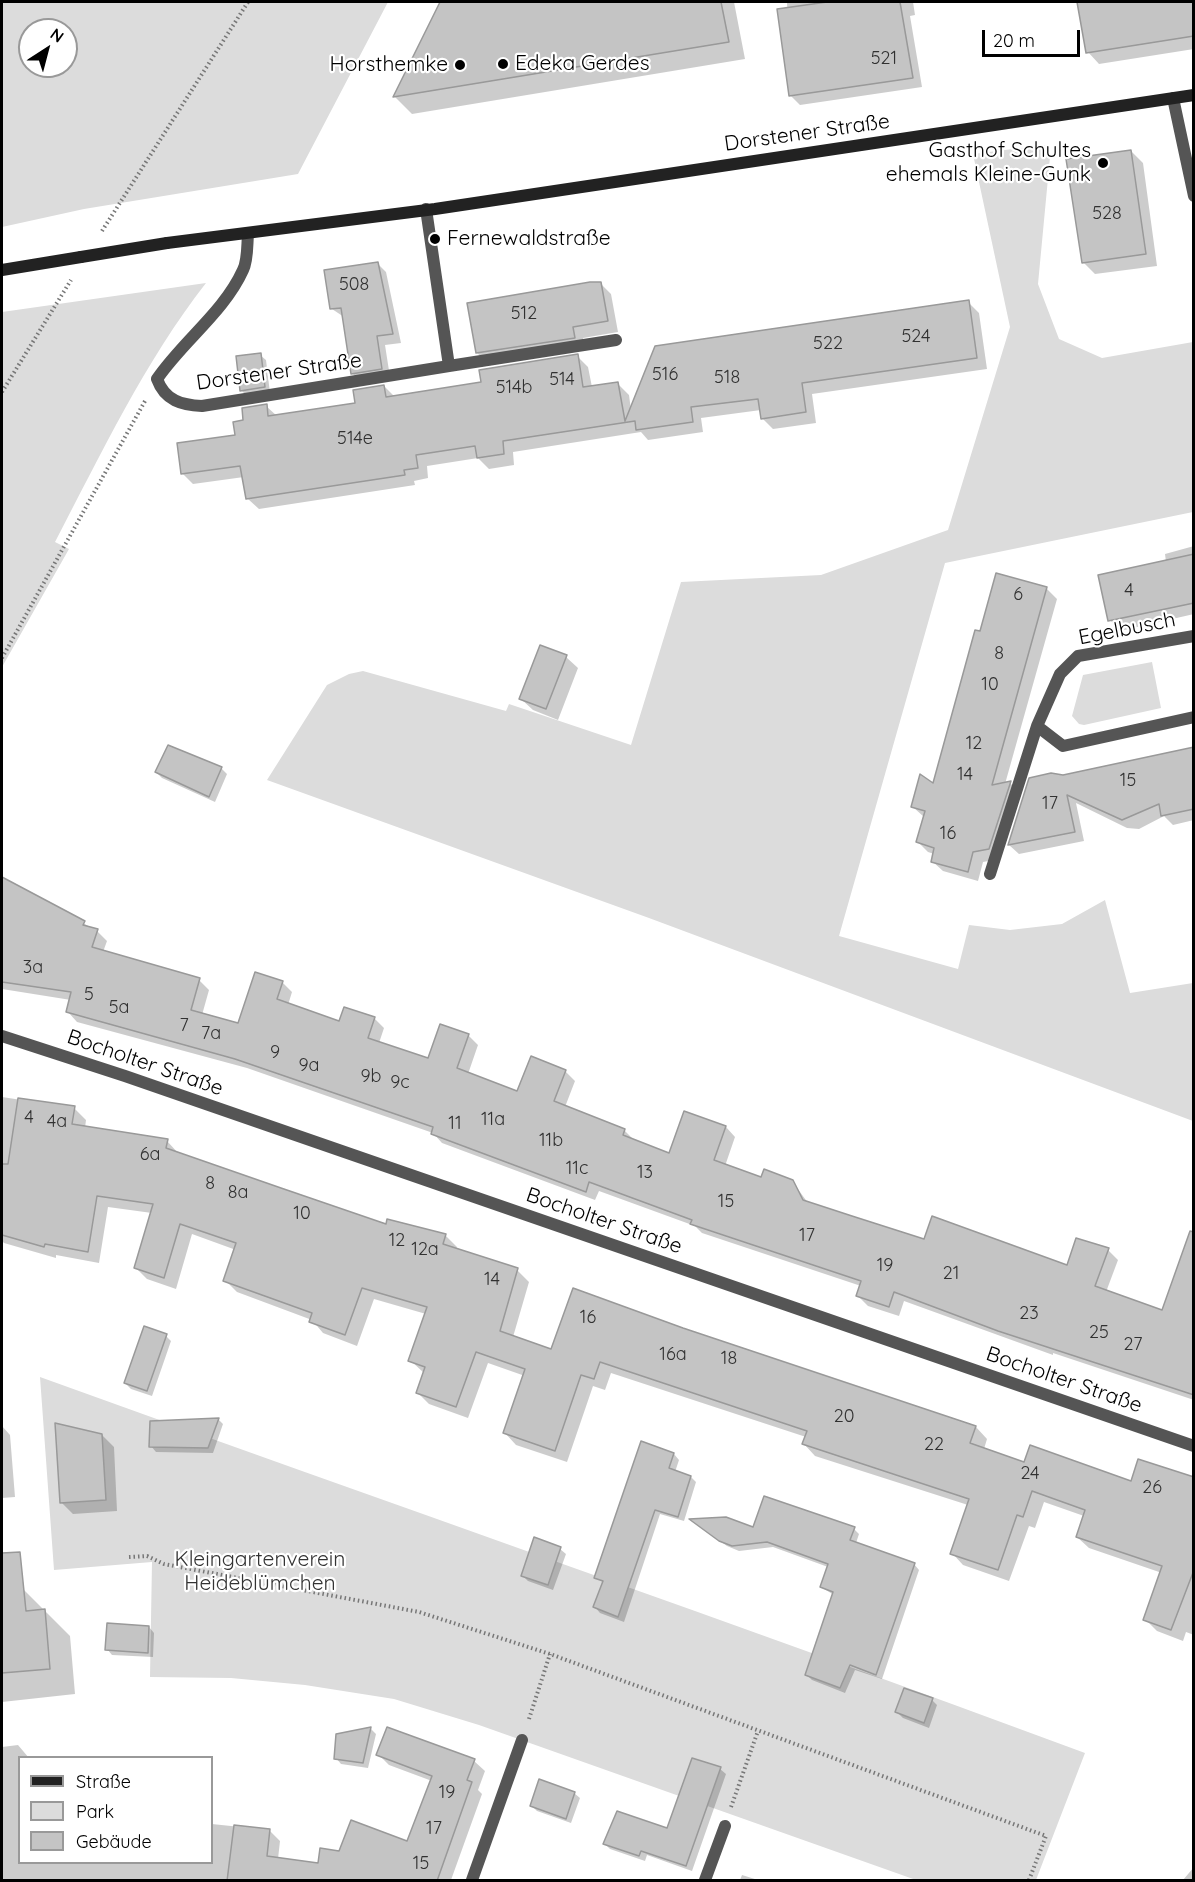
<!DOCTYPE html>
<meta charset="utf-8">
<style>
body{margin:0}
#map{position:relative;width:1195px;height:1882px;overflow:hidden;background:#fff;font-family:Quicksand,sans-serif}
canvas{display:block}
.frame{position:absolute;inset:0;border:3px solid #000;pointer-events:none}
.legend{position:absolute;left:18px;top:1756px;width:195px;height:108px;box-sizing:border-box;background:#fff;border:2px solid #999;margin:0;padding:8px 10px;list-style:none;font-size:18px;color:#000}
.legend li{display:flex;align-items:center;gap:12px;height:30px}
.legend b{width:30px;border:2px solid #999}
.north{position:absolute;left:18px;top:18px;width:60px;height:60px;box-sizing:border-box;background:#fff;border:2px solid #999;border-radius:50%;rotate:36deg;font-size:16px;font-weight:700;line-height:24px;text-align:center;color:#000}
.north::after{content:'';display:block;margin:auto;width:21px;height:27px;background:#000;clip-path:polygon(50% 0,100% 100%,50% 72%,0 100%)}
.scale{position:absolute;left:982px;top:30px;width:98px;height:27px;box-sizing:border-box;border:3px solid #000;border-top:0;padding-left:8px;font-size:18px;line-height:21px;white-space:nowrap;color:#000;-webkit-text-stroke:4px #fff;paint-order:stroke}
</style>
<div id="map">
<canvas width="1195" height="1882"></canvas>
<div class="frame"></div>
<ul class="legend">
<li><b style="height:8px;background:#222"></b>Straße</li>
<li><b style="height:16px;background:#dcdcdc"></b>Park</li>
<li><b style="height:16px;background:#c4c4c4"></b>Gebäude</li>
</ul>
<div class="north">N</div>
<div class="scale">20 m</div>
</div>
<script>
const ctx = document.querySelector('canvas').getContext('2d');
ctx.lineJoin = 'round';
function paint(path, color) { ctx.fillStyle = color; ctx.fill(path, 'evenodd'); }
function trace(path, color, width, dash) { ctx.strokeStyle = color; ctx.lineWidth = width; ctx.lineCap = dash ? 'butt' : 'round'; ctx.setLineDash(dash || []); ctx.stroke(path); }
function label(font, color, halo, rows, align = 'center') {
  ctx.font = font + ' Quicksand,sans-serif'; ctx.lineWidth = 4.5; ctx.setLineDash([]); ctx.textBaseline = 'middle'; ctx.strokeStyle = halo; ctx.fillStyle = color; for (const [text, x, y, turn = 0] of rows) {
    ctx.save(); ctx.translate(x, y); ctx.rotate((+turn || 0) * Math.PI / 180); ctx.textAlign = isNaN(turn) ? turn : align; if (halo) ctx.strokeText(text, 0, 0); ctx.fillText(text, 0, 0); ctx.restore();
  }
}
const green = new Path2D(`
 M2,2H388L298,174L84,209L2,227ZM30,30H66V66H30Z
 M1045,145L1050,157L1038,284L1059,339L1102,358L1193,342V512L945,563L839,936L958,969L969,925L1010,930L1062,924L1105,900L1130,993L1193,983V1121L649,918L267,780L327,685L349,674L363,671L506,711L509,704L631,745L681,582L821,575L948,530L1010,327L973,154Z
 M206,283C145,361 101,454 55,542L69,549L2,667V312Z
 M1152,662L1161,708L1084,725L1079,724L1072,716L1083,675Z
 M40,1377C388,1503 738,1624 1085,1753L1036,1880H916L479,1725L394,1699L305,1685L231,1678L150,1677L152,1562L54,1570Z`);
const shadow = new Path2D(`
 M442,2H734L745,59L412,114L395,97Z
 M787,2H913L915,15L910,16L922,87L800,105L790,95Z
 M1079,2H1194V49L1099,64L1088,52Z
 M1131,151L1143,163L1157,266L1095,274L1083,262Z
 M377,263L386,272L401,343L385,345L390,377L361,382L352,373L344,317L332,309Z
 M601,284L611,294L618,332L583,338L585,348L488,363L477,353Z
 M968,302L979,313L987,369L812,394L816,423L773,429L762,418L761,410L701,418L703,432L648,440L641,432L513,452L514,465L489,469L478,458L427,466L428,478L414,481L415,485L259,509L248,499L244,477L193,484L182,473L237,436L245,421L266,406L277,416L357,404L384,386L395,397L483,383L577,356L588,367L592,387L618,384L629,395L631,410Z
 M260,355L266,360L270,393L247,396L242,391L238,357Z
 M1194,546V614L1120,631L1110,620L1166,562L1165,554Z
 M997,575L1047,589L1057,599L1005,784L1010,783L1020,793L999,859L983,862L978,881L943,871L932,861L934,854L928,852L918,842L924,817L913,807L934,786Z
 M566,657L578,668L558,720L533,710L521,699Z
 M1194,748V820L1173,825L1164,816L1139,829L1127,828L1076,803L1084,841L1019,854L1009,845L1030,779L1063,776Z
 M221,768L227,774L215,802L162,778L156,772Z
 M2,877L97,931L107,941L103,952L199,980L209,990L202,1015L239,1025L282,982L292,992L288,1005L340,1023L374,1018L384,1028L379,1043L429,1060L468,1035L478,1045L468,1074L518,1093L565,1071L575,1081L565,1107L624,1130L634,1140L670,1155L726,1127L735,1137L725,1166L762,1179L792,1181L808,1203L925,1241L1068,1267L1108,1250L1118,1260L1106,1292L1194,1339V1400L1053,1353V1355L904,1301L899,1316L868,1306L858,1296L861,1286L702,1233L695,1226L599,1191L595,1200L442,1143L433,1133L247,1068L77,1022L68,1012L71,1000L2,989Z
 M2,1097L74,1108L86,1120L85,1128L167,1141L179,1154L387,1226L445,1235L457,1247L456,1250L517,1270L529,1282L513,1337L552,1351L683,1329L976,1427L987,1439L984,1449L1025,1464L1132,1482L1194,1481V1635L1186,1632L1183,1641L1157,1631L1145,1619L1162,1573L1089,1548L1077,1537L1084,1516L1044,1502L1035,1528L1029,1526L1009,1581L963,1565L952,1553L968,1505L815,1456L804,1444L806,1437L611,1373L605,1390L593,1386L567,1462L516,1445L505,1433L525,1376L488,1363L468,1418L429,1404L417,1392L424,1373L410,1360L426,1314L374,1299L357,1346L323,1333L312,1320L237,1292L225,1280L236,1250L192,1234L176,1289L147,1279L136,1268L152,1213L108,1207L99,1263L56,1255V1258L4,1243L2,1241Z
 M166,1336L171,1341L152,1396L131,1389L125,1383Z
 M218,1419L223,1424L213,1453L156,1452L151,1446Z
 M2,1426L10,1435L15,1497L2,1498Z
 M102,1435L114,1447L117,1511L73,1514L61,1502Z
 M642,1443L674,1454L679,1460L675,1472L691,1477L696,1482L684,1521L660,1514L624,1622L600,1613L595,1607L604,1583L596,1577Z
 M696,1524L754,1528L854,1529L859,1534L856,1543L914,1564L919,1570L882,1679L855,1670L845,1693L812,1680L807,1675L834,1595L821,1587L828,1567L773,1547L739,1551L727,1546Z
 M560,1549L566,1554L553,1590L528,1581L522,1575Z
 M23,1589L70,1636L75,1694L2,1702V1590Z
 M149,1627L154,1633L153,1657L112,1655L107,1649Z
 M932,1700L937,1705L929,1728L903,1718L897,1712Z
 M370,1728L376,1734L368,1768L341,1764L336,1758Z
 M18,1745L29,1758H20V1862H212V1824L269,1830L280,1841L278,1859L320,1865L340,1852L408,1843L432,1781L389,1765L378,1754L474,1761L485,1771L478,1790L482,1794L451,1880H2V1747Z
 M693,1759L720,1769L726,1774L692,1871L647,1855L645,1861L610,1849L605,1844L668,1830Z
 M574,1793L580,1798L571,1823L537,1811L532,1806Z
 M1194,1867V1880H1183Z
 M742,1875L758,1880H740Z`);
const building = new Path2D(`
 M440,2H721L729,42L393,97Z
 M827,2H900L913,78L789,96L777,9Z
 M1077,2H1194V36L1086,53Z
 M1131,150L1146,254L1082,263L1066,159Z
 M378,262L393,334L377,336L382,369L351,374L341,308L330,309L324,270Z
 M590,282H601L608,321L573,327L575,338L476,353L467,303Z
 M969,300L977,358L802,383L806,412L761,419L758,399L691,407L693,422L636,430L635,421L503,441L504,454L477,458L475,446L416,455L418,468L404,470L405,475L246,499L240,466L181,474L177,443L235,435L233,422L243,420L242,408L267,404L268,416L355,403L353,390L384,385L386,397L481,382L479,370L578,354L583,387L618,382L625,421L655,346Z
 M261,353L265,387L240,391L236,356Z
 M1194,554V603L1108,621L1098,575Z
 M996,573L1047,587L992,785L1011,781L989,849L973,852L968,872L931,862L934,848L916,842L925,811L911,807L920,774L933,783L975,630L980,631Z
 M540,645L567,655L546,709L519,699Z
 M168,745L222,767L209,797L155,772Z
 M1194,747V809L1161,816L1159,804L1122,820L1067,795L1075,832L1008,845L1029,778L1051,773L1063,775Z
 M2,877L85,921L83,925L98,929L92,947L200,978L191,1010L238,1023L255,972L283,981L277,999L339,1021L344,1007L375,1017L368,1038L428,1058L440,1024L469,1034L457,1068L517,1091L531,1056L566,1070L554,1101L625,1129L623,1135L669,1153L684,1111L726,1126L714,1160L761,1177L764,1169L793,1180L803,1200L852,1216L924,1239L932,1216L1067,1265L1076,1238L1109,1248L1095,1286L1162,1310L1190,1231L1194,1232V1395L998,1331L894,1292L889,1307L856,1296L861,1281L690,1224L692,1220L589,1182L586,1192L431,1134L433,1127L235,1059L66,1012L71,992L2,982Z
 M18,1098L75,1106L72,1124L168,1139L166,1148L281,1188L386,1224L387,1219L446,1234L443,1244L518,1268L500,1331L551,1349L573,1288L683,1328L976,1426L970,1443L1024,1462L1030,1445L1131,1481L1138,1459L1194,1477V1570L1171,1630L1143,1620L1162,1566L1076,1537L1085,1510L1032,1491L1023,1517L1017,1515L998,1570L950,1554L969,1499L802,1444L807,1431L600,1362L594,1379L581,1375L555,1451L503,1433L525,1369L476,1352L456,1407L416,1393L425,1367L408,1361L427,1307L362,1288L345,1335L309,1322L312,1313L223,1281L236,1243L180,1224L164,1278L134,1268L153,1204L97,1196L88,1252L45,1244L44,1247L2,1235V1164H8Z
 M144,1326L167,1334L147,1391L124,1383Z
 M219,1418L208,1448L149,1447L150,1421Z
 M55,1423L102,1434L106,1500L60,1503Z
 M641,1441L674,1453L669,1468L691,1476L678,1517L655,1510L618,1617L593,1607L603,1581L594,1578Z
 M764,1496L855,1527L850,1540L915,1563L876,1675L850,1665L840,1688L805,1675L833,1592L820,1587L828,1564L767,1542L732,1546L719,1541L689,1519L726,1517L753,1527Z
 M534,1537L561,1547L548,1585L521,1576Z
 M20,1552L26,1611L45,1609L50,1669L2,1673V1553Z
 M107,1623L149,1626L148,1653L105,1650Z
 M904,1688L933,1698L924,1723L895,1712Z
 M371,1727L363,1763L334,1759L336,1734Z
 M387,1727L475,1759L467,1780L472,1782L437,1881H227L234,1825L270,1829L267,1856L318,1863L320,1848L339,1851L351,1820L407,1841L432,1776L376,1755Z
 M692,1758L721,1767L686,1866L641,1851L639,1856L603,1844L617,1811L667,1828Z
 M539,1779L575,1792L566,1819L530,1806Z`);
const path = new Path2D(`
 M102,231L248,2
 M2,392L71,280
 M2,658L145,401
 M129,1557L147,1556L164,1564L419,1612L550,1654L1046,1836L1029,1880
 M529,1719L550,1654
 M731,1807L758,1731`);
const minor = new Path2D(`
 M1173,98L1194,196
 M248,234C247,245 248,260 243,270C224,312 183,341 157,379C165,401 182,405 202,406L449,366L426,209
 M449,366L616,340
 M1194,636L1078,656L1060,674L1037,726L1063,746L1194,717
 M990,874L1037,726
 M2,1036L125,1076L1194,1446
 M472,1880L522,1740
 M705,1880L725,1826`);
const secondary = new Path2D(`
 M167,243L435,209L1194,95
 M2,270L81,257`);
const secondaryBridge = new Path2D(`
 M81,257L167,243`);
const markers = [
 [503,64,6,"#000"],
 [460,65,6,"#000"],
 [1103,163,6,"#000"],
 [435,239,6,"#000"]
];
const numberNames = [
 ["521",884,59],
 ["528",1107,214],
 ["508",354,285],
 ["512",524,314],
 ["524",916,337],
 ["522",828,344],
 ["516",665,375],
 ["518",727,378],
 ["514",562,380],
 ["514b",514,388],
 ["514e",355,439],
 ["4",1129,591],
 ["6",1018,595],
 ["8",999,654],
 ["10",990,685],
 ["12",974,744],
 ["14",965,775],
 ["15",1128,781],
 ["17",1050,804],
 ["16",948,834],
 ["3a",33,968],
 ["5",89,995],
 ["5a",119,1008],
 ["7",184,1026],
 ["7a",211,1034],
 ["9",275,1053],
 ["9a",309,1066],
 ["9b",371,1077],
 ["9c",400,1083],
 ["4",29,1118],
 ["11a",493,1120],
 ["4a",57,1122],
 ["11",455,1124],
 ["11b",551,1141],
 ["6a",150,1155],
 ["11c",577,1169],
 ["13",645,1173],
 ["8",210,1184],
 ["8a",238,1193],
 ["15",726,1202],
 ["10",302,1214],
 ["17",807,1236],
 ["12",397,1241],
 ["12a",425,1250],
 ["19",885,1266],
 ["21",951,1274],
 ["14",492,1280],
 ["23",1029,1314],
 ["16",588,1318],
 ["25",1099,1333],
 ["27",1133,1345],
 ["16a",673,1355],
 ["18",729,1359],
 ["20",844,1417],
 ["22",934,1445],
 ["24",1030,1474],
 ["26",1152,1488],
 ["19",447,1793],
 ["17",434,1829],
 ["15",421,1864]
];
const poiNames = [
 ["Edeka Gerdes",515,64],
 ["Horsthemke",448,65,"right"],
 ["Gasthof Schultes",1091,151,"right"],
 ["ehemals Kleine-Gunk",1091,175,"right"],
 ["Fernewaldstraße",447,239]
];
const streetNames = [
 ["Dorstener Straße",807,133,-8],
 ["Dorstener Straße",279,372,-8],
 ["Egelbusch",1127,629,-11],
 ["Bocholter Straße",145,1063,19],
 ["Bocholter Straße",604,1221,19],
 ["Bocholter Straße",1064,1380,19]
];
const parkNames = [
 ["Kleingartenverein",260,1560],
 ["Heideblümchen",260,1584]
];
paint(green, '#dcdcdc');
paint(shadow, '#0003');
paint(building, '#c4c4c4');
trace(building, '#999', 1.5);
trace(path, '#777', 4, [1.5, 3]);
trace(minor, '#555', 12);
trace(secondary, '#222', 12);
trace(secondaryBridge, '#222', 12);
for (const [x, y, r, color] of markers) { const dot = new Path2D(); dot.arc(x, y, r, 0, 2 * Math.PI); ctx.fillStyle = color; ctx.fill(dot); trace(dot, '#fff', 2); }
label('18px', '#313131', null, numberNames);
label('21px', '#000', '#fff', poiNames, 'left');
label('21px', '#000', '#fff', streetNames);
label('21px', '#333', '#fff', parkNames);
</script>
